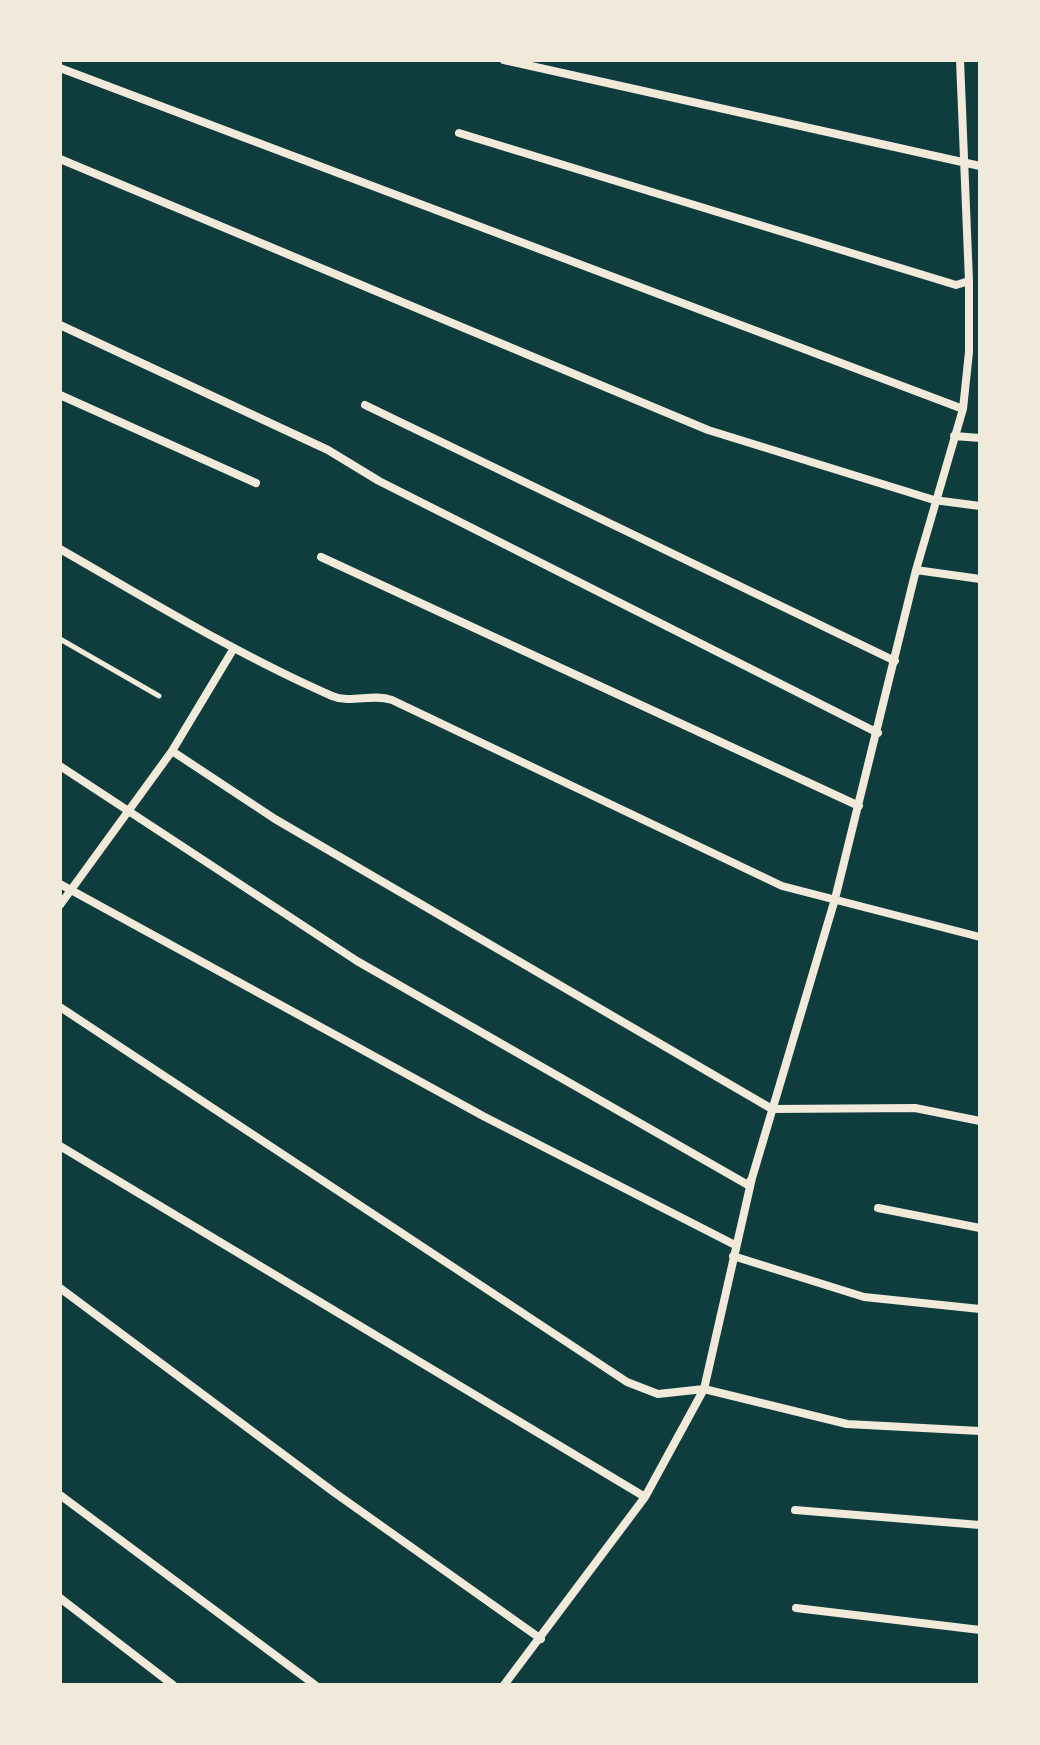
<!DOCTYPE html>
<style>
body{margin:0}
#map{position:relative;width:1040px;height:1745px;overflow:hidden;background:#0f3d3e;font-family:"DM Sans",sans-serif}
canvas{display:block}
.frame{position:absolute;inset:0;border:62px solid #f1e9da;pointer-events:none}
</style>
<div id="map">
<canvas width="1040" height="1745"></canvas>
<div class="frame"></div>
</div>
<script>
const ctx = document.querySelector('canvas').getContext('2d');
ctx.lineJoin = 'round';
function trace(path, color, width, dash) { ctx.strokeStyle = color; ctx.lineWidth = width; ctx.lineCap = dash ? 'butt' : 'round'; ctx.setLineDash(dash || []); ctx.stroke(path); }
const path = new Path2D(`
 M60,639L159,696`);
const minor = new Path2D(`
 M504,60L980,166
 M60,68L963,409
 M459,133L956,285L969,281
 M60,159L708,430L934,500L980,506
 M60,325L328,450L379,481L878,733
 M60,395L256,483
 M365,405L895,661
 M954,436L980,438
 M60,549C149,600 238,655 332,696C351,704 372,693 392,700L782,886L980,937
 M321,557L859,806
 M916,570L980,579
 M172,751L275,819L772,1109L915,1108L980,1121
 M60,766L357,961L748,1185L752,1178
 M60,884L483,1116L735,1245
 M60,905L172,751L234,648
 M60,1007L627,1382L658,1394L704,1389L847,1424L980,1431
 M60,1146L645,1497
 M878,1208L980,1228
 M733,1256L864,1297L980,1309
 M60,1288L335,1493L541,1639
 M60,1495L315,1685
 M795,1510L980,1525
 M60,1598L173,1685
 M796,1608L980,1630
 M504,1685L645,1497L704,1389L752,1178L835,899L916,570L963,409L969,352V281L960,60`);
trace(path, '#f1e9da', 5);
trace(minor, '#f1e9da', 8);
</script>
